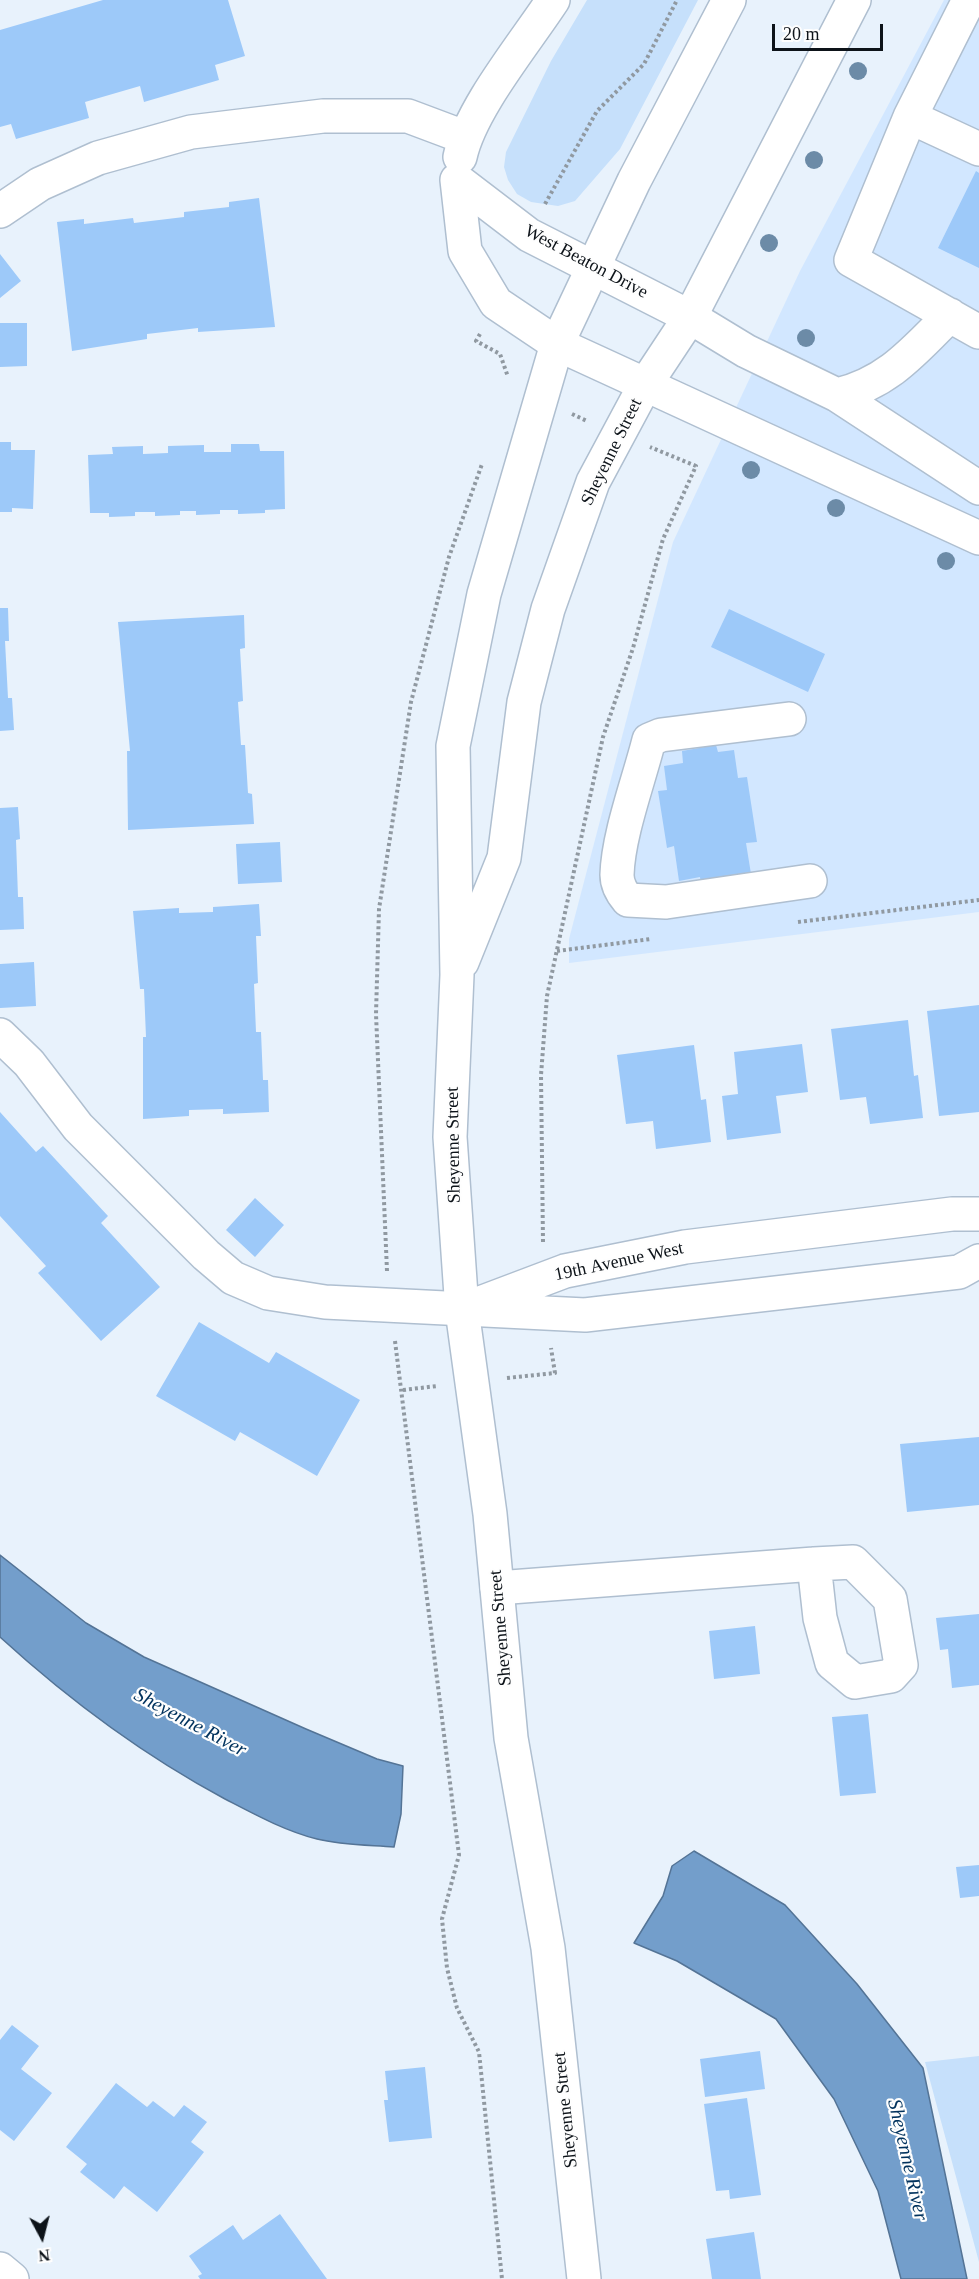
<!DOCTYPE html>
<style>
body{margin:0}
#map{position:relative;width:979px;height:2279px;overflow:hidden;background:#e8f2fc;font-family:Georgia,serif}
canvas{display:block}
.north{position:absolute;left:12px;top:2207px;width:60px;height:60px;-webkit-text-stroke:4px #fefefe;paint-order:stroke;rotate:173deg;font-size:16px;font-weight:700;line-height:24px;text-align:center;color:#0d1319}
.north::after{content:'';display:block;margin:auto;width:21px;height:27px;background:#0d1319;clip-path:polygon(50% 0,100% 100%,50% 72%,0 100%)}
.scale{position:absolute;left:772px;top:24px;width:111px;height:27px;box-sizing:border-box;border:3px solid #0d1319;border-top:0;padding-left:8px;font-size:18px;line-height:21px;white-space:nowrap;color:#0d1319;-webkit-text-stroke:4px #fefefe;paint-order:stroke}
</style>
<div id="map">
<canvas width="979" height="2279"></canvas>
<div class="north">N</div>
<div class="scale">20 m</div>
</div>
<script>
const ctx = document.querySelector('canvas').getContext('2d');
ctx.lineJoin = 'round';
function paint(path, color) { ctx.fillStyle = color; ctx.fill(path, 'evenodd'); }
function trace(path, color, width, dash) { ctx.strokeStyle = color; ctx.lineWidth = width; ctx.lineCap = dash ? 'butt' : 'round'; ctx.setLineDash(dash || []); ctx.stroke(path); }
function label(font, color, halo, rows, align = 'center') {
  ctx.font = font + ' Georgia,serif'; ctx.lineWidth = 4.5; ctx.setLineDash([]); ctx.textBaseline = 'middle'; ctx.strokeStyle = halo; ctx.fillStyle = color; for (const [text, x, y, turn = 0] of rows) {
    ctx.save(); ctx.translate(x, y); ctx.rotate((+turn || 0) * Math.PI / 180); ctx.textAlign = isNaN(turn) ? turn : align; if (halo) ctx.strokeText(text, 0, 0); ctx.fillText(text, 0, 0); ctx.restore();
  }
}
const built = new Path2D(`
 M944,0H979V912L569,963V939L673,542L800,271Z`);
const green = new Path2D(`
 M587,0H698L620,149L575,201L558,206L531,202L517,194L508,180L504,167L506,152L551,61Z
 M979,2056V2262L925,2062Z`);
const water = new Path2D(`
 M0,1555L86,1623L144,1657L306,1729L377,1759L403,1766L401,1814L394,1847C369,1845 341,1845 317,1839C285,1831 254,1814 225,1799C143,1755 69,1700 0,1637Z
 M694,1851L785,1905L857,1984L923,2068L967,2279H901L878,2191L834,2099L776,2019L677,1961L634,1943L663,1896L672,1866Z`);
const building = new Path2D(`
 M103,0H228L245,56L215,65L219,80L144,102L140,86L85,102L89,118L16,139L11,124L0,127V30Z
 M976,171L979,173V268L938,248Z
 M259,198L275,327L198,332V328L147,334V339L72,351L57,222L84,219V224L133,218L134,223L184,217V212L229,207V202Z
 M0,254L21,281L0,298Z
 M0,323H27V366L0,367Z
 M0,442H11V450H35L33,509L12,508V512H0Z
 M231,444H259L260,451H284L285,509L265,510V513L238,514V510H220V514L196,515V511H180V515L155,516V512H135V516L109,517V513H90L88,455L113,454L112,447L143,446V454L168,453V446L204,445V452H231Z
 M0,608H8L9,641H5L8,698H12L14,730L0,731Z
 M729,609L825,654L808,692L711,647Z
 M244,615L245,648L240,649L243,701L238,702L241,745H245L248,793L252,794L254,824L128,830L127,751H130L118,622Z
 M716,745L718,752L734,750L738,778L747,777L757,842L746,843L751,874L701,886L700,877L679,881L674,846L667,848L658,791L667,790L664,766L683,763L682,751Z
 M18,807L20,839L16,840L18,897H23L24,929L0,930V808Z
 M280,842L282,882L238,884L236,844Z
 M259,904L261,936H256L258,983L254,984L256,1032H261L263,1080H268L269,1112L223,1114V1109L189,1110V1116L143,1119V1037H146L144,989H140L133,911L179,908V913L213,912V907Z
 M34,962L36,1006L0,1008V964Z
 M979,1005V1112L939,1116L927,1011Z
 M908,1020L914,1076L918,1075L923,1118L870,1124L866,1097L840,1100L831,1029Z
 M802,1044L808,1092L776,1096L781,1133L727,1140L722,1096L738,1094L734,1052Z
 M694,1045L701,1100L706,1099L711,1142L656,1149L653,1121L626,1124L617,1055Z
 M0,1112L36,1152L43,1146L108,1216L101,1223L160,1287L101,1341L38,1273L46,1266L0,1216Z
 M255,1198L284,1225L255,1257L226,1230Z
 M199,1322L269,1363L276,1352L360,1400L317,1476L240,1432L235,1441L156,1396Z
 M979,1437V1505L907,1512L900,1444Z
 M979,1614V1685L952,1688L948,1649L940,1650L936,1618Z
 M755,1626L760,1674L714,1679L709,1631Z
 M868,1714L876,1793L840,1796L832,1717Z
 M979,1865V1896L960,1898L956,1867Z
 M12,2025L39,2046L21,2069L52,2093L14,2141L0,2130V2040Z
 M760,2051L765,2089L705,2097L700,2059Z
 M425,2067L432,2138L389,2142L384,2100H388L385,2071Z
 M116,2083L147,2107L153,2101L174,2117L184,2105L207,2122L191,2142L204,2152L157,2212L124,2186L114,2199L80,2172L87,2164L66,2147Z
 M747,2098L761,2195L730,2199L729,2190L716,2191L704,2104Z
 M280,2214L327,2279H200L198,2276L202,2274L189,2256L233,2225L243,2240Z
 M754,2232L761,2279H712L706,2239Z`);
const path = new Path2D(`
 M545,204L597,111L644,64L677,0
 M480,334L476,341L500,354L508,377
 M572,414L587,421
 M798,922L979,900
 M557,951L651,939
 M543,1242L541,1075L547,996L603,737L633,648L663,539L696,466L650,447
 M387,1271L376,1014L379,909L411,702L449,557L482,464
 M395,1341L459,1855L442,1919L447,1968L457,2008L479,2052L502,2279
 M507,1378L555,1373L551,1348
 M403,1390L437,1386`);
const minor = new Path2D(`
 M910,117L969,0
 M979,149L910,117L851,260L979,332
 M460,157C470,109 525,43 553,0
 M0,211L40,184L98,158L191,132L323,116H408L464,137
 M837,395C888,383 914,351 950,315
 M979,488L837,395L746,351L690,317L529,235L457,180L465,251L496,303L557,344L979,538
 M789,719L661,735L649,740C639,780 618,835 617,875C617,885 622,893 628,900L666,902L810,881
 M0,1035L29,1063L78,1127L206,1255L233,1278L268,1293L325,1302L585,1315L959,1272L979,1261
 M475,1305L565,1271L685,1247L952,1214H979
 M497,1588L814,1564L853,1562L890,1599L901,1665L891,1676L855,1682L832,1663L820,1618L814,1564
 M0,2269L12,2279`);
const major = new Path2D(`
 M462,962L504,858L524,702L548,609L593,482L645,385L690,317L854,0
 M584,2279L548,1948L511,1738L490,1514L462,1310L450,1137L457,975L453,746L484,594L557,344L634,181L729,0`);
const trees = [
 [858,71],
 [814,160],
 [769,243],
 [806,338],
 [751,470],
 [836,508],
 [946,561]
];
const streetNames = [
 ["West Beaton Drive",586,262,28],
 ["Sheyenne Street",612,452,-64],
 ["Sheyenne Street",454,1145,-91],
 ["19th Avenue West",619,1262,-12],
 ["Sheyenne Street",501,1628,-95],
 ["Sheyenne Street",566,2110,-96]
];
const waterNames = [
 ["Sheyenne River",190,1723,28],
 ["Sheyenne River",907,2160,77]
];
paint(built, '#d2e7ff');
paint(green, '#c6e0fb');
paint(water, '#739ecb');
trace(water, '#547496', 1.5);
paint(building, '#9dc9f9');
trace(minor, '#afbfd0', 36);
trace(major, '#afbfd0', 36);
trace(path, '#9099a1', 4, [3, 3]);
trace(minor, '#fff', 33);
trace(major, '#fff', 33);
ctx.fillStyle = '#6c8ba7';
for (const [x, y] of trees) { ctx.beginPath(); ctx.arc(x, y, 9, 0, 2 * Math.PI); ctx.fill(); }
label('18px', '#0d1319', '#fefefe', streetNames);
label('italic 20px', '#01325d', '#fefefe', waterNames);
</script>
